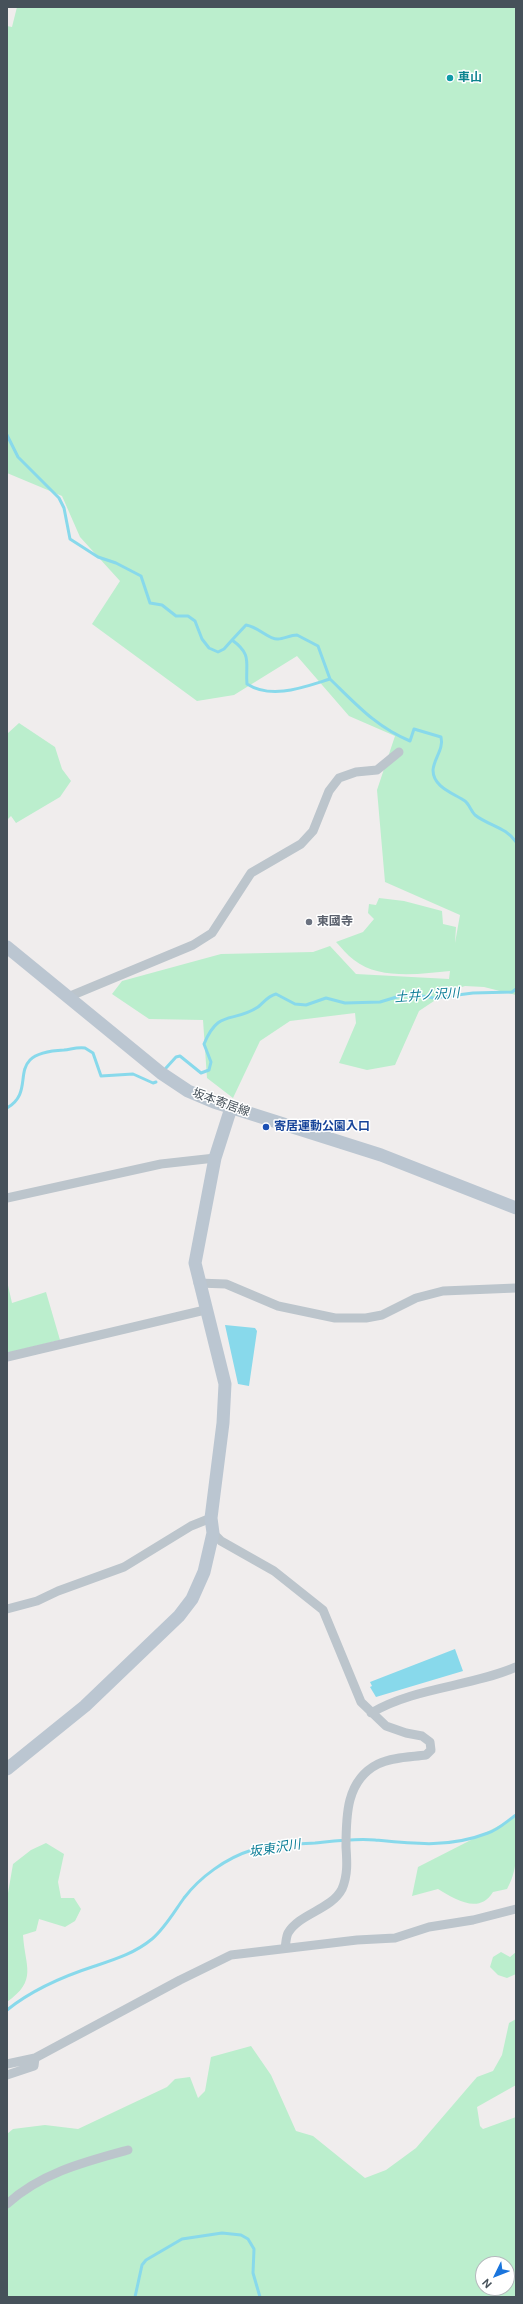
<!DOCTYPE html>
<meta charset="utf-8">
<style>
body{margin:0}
#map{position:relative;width:523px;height:2304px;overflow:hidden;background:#f0eded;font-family:"DM Sans",sans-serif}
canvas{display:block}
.frame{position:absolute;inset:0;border:8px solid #46515a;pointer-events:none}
.north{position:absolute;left:475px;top:2256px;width:40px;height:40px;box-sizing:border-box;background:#fff;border:1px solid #b5b9bd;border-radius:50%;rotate:227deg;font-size:11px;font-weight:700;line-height:16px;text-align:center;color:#46515a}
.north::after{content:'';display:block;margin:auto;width:14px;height:18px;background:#1a75dd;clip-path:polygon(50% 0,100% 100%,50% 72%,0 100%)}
</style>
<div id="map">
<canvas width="523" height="2304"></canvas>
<div class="frame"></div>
<div class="north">N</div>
</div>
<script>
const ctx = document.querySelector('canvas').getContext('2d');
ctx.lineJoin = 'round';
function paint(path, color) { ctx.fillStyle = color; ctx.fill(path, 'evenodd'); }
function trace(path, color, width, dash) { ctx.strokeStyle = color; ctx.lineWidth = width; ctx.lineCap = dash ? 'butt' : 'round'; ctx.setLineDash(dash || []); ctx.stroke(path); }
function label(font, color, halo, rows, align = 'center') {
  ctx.font = font + ' "DM Sans","Noto Sans JP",sans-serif'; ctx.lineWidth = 3; ctx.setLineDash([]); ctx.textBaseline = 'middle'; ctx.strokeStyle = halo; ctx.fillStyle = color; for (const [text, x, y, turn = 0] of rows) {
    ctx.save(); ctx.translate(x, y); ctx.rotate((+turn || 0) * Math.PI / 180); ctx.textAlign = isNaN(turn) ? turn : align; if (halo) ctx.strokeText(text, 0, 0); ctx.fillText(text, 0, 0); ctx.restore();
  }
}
const green = new Path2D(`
 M17,7H516V995L484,987L465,986L449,991L419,1011L395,1065L367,1070L339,1063L356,1023L355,1013L290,1021L260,1041L233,1098L207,1078L203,1020L149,1019L112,994L122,981L221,954L313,952L330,946L356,974L449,979L450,971C420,974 379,980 354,960C347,955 342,948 336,942L363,932L374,919L368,913L369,904L376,905L379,898L404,901L442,911L443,924L456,927L455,943L460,915L385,882L377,790L395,736L349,716L297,656L234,695L197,701L92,624L120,581L80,537L62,496L7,473V26L12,27Z
 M19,723L55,747L62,769L71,781L60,797L16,823L11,816L7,820V734Z
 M7,1281L12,1303L46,1292L60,1340L7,1353Z
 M516,1817C516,1841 520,1867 507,1889L493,1892C479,1915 455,1899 438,1889L412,1896L418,1867Z
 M46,1843L64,1854L58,1882L61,1898H74L81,1909L75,1921L65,1927L39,1919L36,1931L23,1935C25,1967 38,1980 7,2002V1899L13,1864L31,1850Z
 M501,1952L510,1957L516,1952V1974L507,1978L498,1975L490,1967L493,1957Z
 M516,2019V2085L477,2107L480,2126L483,2129L516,2117V2297H7V2134L13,2129L45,2125L78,2129L167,2087L175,2079L190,2077L198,2098L205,2091L211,2057L251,2046L271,2075L296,2131L313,2136L365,2178L386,2170L416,2148L477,2077L493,2071L502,2055L509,2023ZM483,2264H507V2288H483Z`);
const water = new Path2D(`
 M225,1325L255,1328L257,1331L249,1386L238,1384Z
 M455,1649L463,1671L376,1697L370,1687L372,1686L370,1682Z`);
const stream = new Path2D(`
 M7,435L18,457L59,498L64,508L70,539L98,557L116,563L141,576L150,603L162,605L176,616H188L195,621L202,639L209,648L218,652L224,649L232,640C253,655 245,663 247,684C272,700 304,687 330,679C356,704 376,727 410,741L414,729L441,737C444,749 434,758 433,770C433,787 453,793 465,801C469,804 471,811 475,815C489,826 506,827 516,842
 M232,640L246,625C259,627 269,640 278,639C284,639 290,635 297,635L318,646L330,679
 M166,1068L176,1057L180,1056L201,1073L209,1070L211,1062L204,1044C219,1008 232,1024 258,1007C264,1002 268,996 276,994L295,1004L306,1005L326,998L345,1003L380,1002L400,996L416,995L434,998L473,993L512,992L516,989
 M7,1108C40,1089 0,1053 64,1050C72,1049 77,1047 85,1048L93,1053L101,1076L133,1074L153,1083L156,1082
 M7,2010C33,1989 64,1976 95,1966C116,1959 135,1953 152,1939C165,1928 174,1912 184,1898C200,1877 226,1858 252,1850C272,1844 294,1844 315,1843C334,1841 356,1838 375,1840C415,1844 449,1848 488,1833C498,1830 507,1821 516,1815
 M135,2297L142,2265L146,2260L182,2239L222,2233L241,2235L248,2239L254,2249L253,2273L260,2297`);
const street = new Path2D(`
 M68,997L193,945L212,933L251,873L301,844L313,831L329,791L339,778L356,772L377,770L399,752
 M7,1198L161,1164L215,1158
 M198,1283L226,1284L278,1306L335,1318H366L382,1315L416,1298L443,1291L516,1288
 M7,1357L205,1310
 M213,1533L221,1541L274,1571L323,1610L361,1702L386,1726L406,1733L422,1736L430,1742L431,1750L426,1755C411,1757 392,1757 378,1764C346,1780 346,1816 346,1847C347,1861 348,1875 342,1889C331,1910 300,1913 288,1933C286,1937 286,1943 285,1948
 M7,1609L37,1601L58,1591L124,1567L191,1526L211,1518
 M371,1713C415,1687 470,1687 516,1667
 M7,2064L35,2058L180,1980L231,1955L357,1940L395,1938L429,1927L473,1920L516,1909
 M7,2075L34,2066L35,2058
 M7,2204C41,2173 84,2162 128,2150`);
const secondary = new Path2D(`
 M7,947L161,1073L188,1091L214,1102L381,1155L516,1208
 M7,1769L85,1706L179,1616L192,1599L204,1572L213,1533L211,1518L223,1423L225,1384L195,1263L215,1158L231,1108`);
const markers = [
 [450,78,4,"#0f9aa8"],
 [309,922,4,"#6b7280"],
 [266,1127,4,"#1a4fb4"]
];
const cultureNames = [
 ["車山",458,78]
];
const worshipNames = [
 ["東國寺",317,922]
];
const streetNames = [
 ["坂本寄居線",221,1103,20]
];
const transitNames = [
 ["寄居運動公園入口",274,1127]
];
const waterNames = [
 ["土井ノ沢川",427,996,-4],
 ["坂東沢川",275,1849,-9]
];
paint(green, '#bbeecd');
paint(water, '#88d9eb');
trace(stream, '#88d9eb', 3);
trace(street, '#bcc5cc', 9);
trace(secondary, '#bbc6d1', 13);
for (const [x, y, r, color] of markers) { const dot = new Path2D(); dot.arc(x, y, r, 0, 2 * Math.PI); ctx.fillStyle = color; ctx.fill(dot); trace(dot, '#fff', 1.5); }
label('bold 12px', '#0d838f', '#fff', cultureNames, 'left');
label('bold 12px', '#5b616d', '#fff', worshipNames, 'left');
label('12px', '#46515a', '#fff', streetNames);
label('bold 12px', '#164399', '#fff', transitNames, 'left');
label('italic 13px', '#0d7e97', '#fff', waterNames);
</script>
